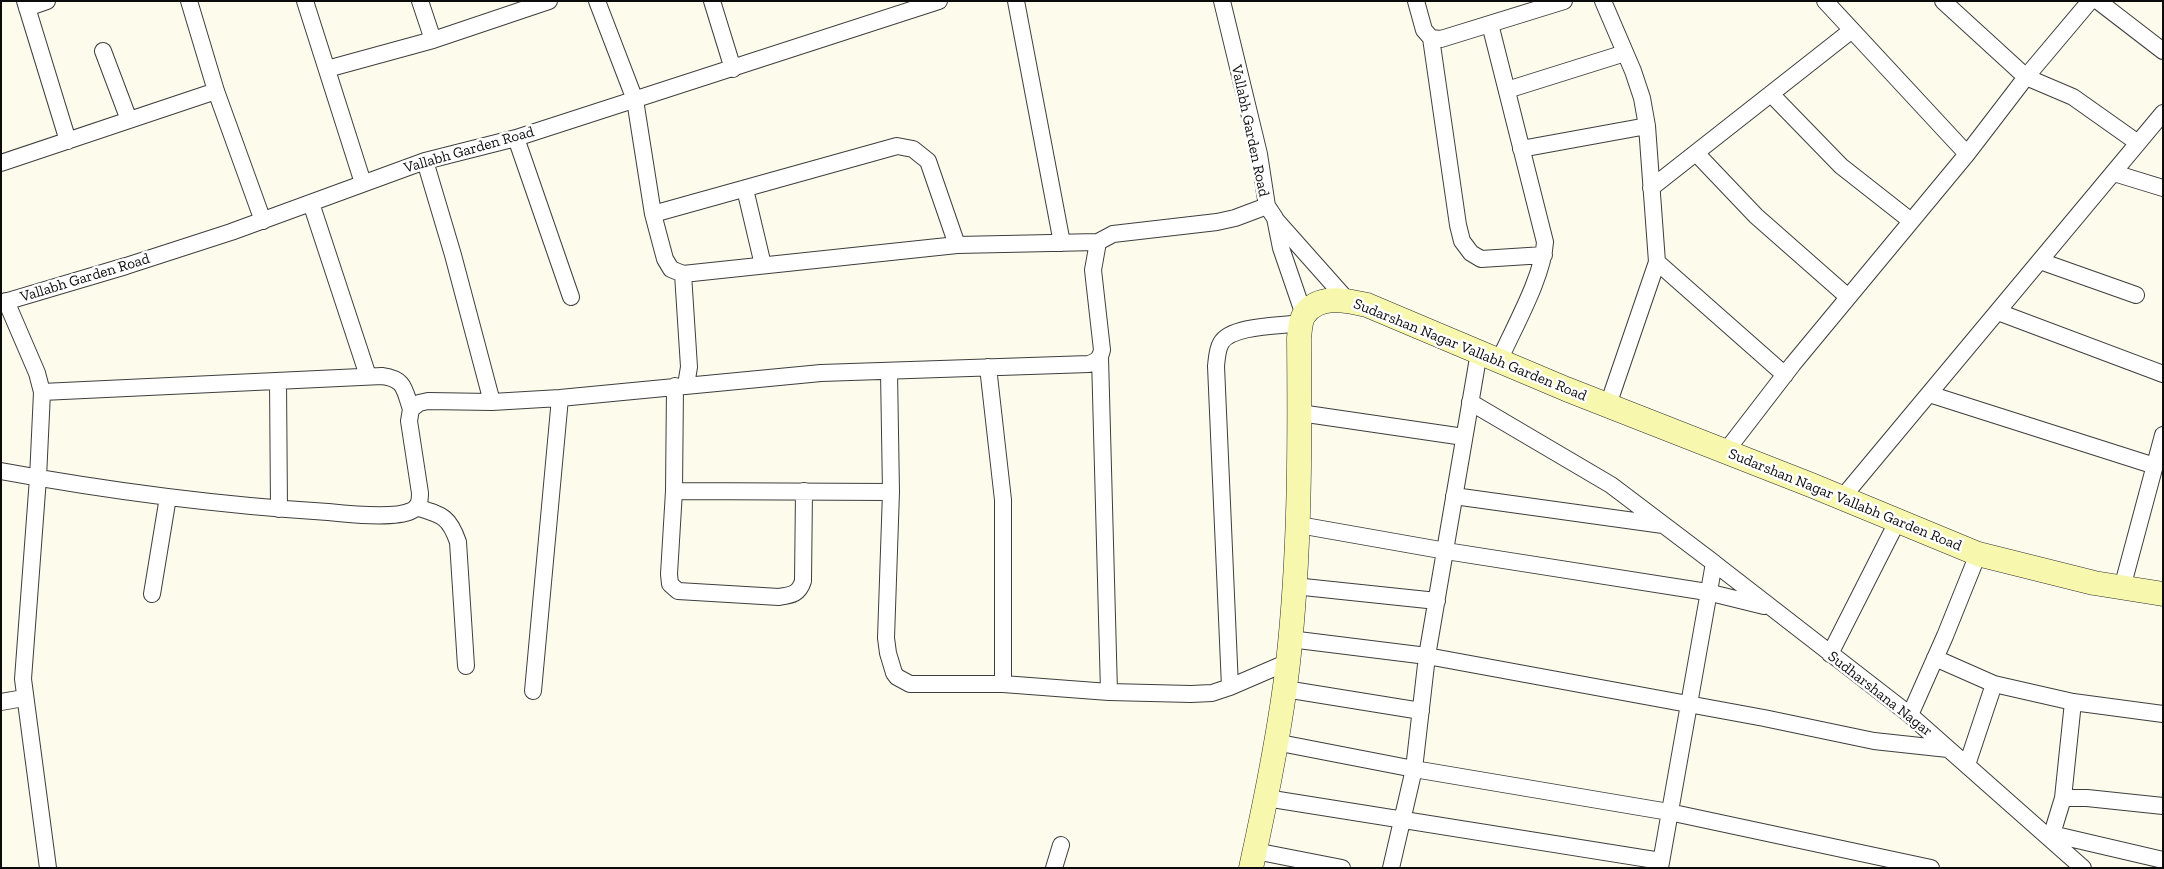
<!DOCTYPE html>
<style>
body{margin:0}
#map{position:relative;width:2164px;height:869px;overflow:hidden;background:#fdfcec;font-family:"Zilla Slab",serif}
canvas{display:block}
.frame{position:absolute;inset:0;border:2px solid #0b0b0b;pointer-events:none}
</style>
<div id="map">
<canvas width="2164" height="869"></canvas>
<div class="frame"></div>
</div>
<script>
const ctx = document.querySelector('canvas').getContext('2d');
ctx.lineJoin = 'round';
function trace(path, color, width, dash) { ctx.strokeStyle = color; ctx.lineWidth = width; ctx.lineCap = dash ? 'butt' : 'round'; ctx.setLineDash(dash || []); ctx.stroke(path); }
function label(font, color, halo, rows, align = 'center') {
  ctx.font = font + ' "Zilla Slab",serif'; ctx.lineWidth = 5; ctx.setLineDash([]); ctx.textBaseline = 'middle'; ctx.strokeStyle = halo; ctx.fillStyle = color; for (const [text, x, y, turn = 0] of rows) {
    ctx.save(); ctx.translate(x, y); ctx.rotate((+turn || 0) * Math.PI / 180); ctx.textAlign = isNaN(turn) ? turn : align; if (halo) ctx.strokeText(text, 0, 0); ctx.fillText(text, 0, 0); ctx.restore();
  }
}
const street = new Path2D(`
 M25,1L68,141
 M189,1L216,91L263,221
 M305,1L363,183
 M420,1L433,40
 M597,1L635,100L653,214L665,259L671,269L683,274L957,245
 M712,1L733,69
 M1016,1L1062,243
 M1222,1L1259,154L1267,206L1275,218L1281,248L1304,315
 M1416,1L1424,30L1431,38L1441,39L1564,1
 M1603,1L1633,71L1642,98L1647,126L1657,262L1608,405
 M1825,1L1967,154
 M1943,1L2026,77L2073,97L2138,143
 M2098,1L2163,51
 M27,8L47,1
 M1490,24L1545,242C1543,277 1514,327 1499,361
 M1431,38L1458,225L1462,241L1471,253L1481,259L1544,255
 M103,51L129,120
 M327,69L433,40L549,1
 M1507,90L1625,53
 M1771,94L1841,166L1911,221
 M516,138L571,297
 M1521,149L1647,126
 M1696,153L1756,216L1848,297
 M425,161L453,255L492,402
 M1,163L216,91
 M2114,173L2163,188
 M1651,188L1852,30
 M745,189L763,265
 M311,203L368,376
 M653,214L897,146L913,149L928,161L957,245L1098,242
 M1276,220L1348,301
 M2040,261L2136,295
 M1657,262L1785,375
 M683,274L689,367L686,385
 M6,301L37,373L42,392L38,478L23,679L48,868
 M1,303L126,266L231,232L425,161L516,138L939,1
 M1998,312L2163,374
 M1100,357L1109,692
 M988,367L1003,500V684
 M889,372L891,492L886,638L888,653L894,673L897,677L910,684H1003L1109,692L1191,694L1212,693L1230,687L1288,662
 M278,381L279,509
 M675,386L674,491L669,574L670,584L678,591L779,597C792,595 799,594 803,581L804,491
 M42,392L382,376C405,379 404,389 411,409
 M1929,394L2155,466
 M1470,402L1611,485L1714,563L1660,868
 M1300,413L1464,437
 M1726,451L1793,364L1967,154L2026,77L2090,1
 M1,471C109,491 218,505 328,512C347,514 394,519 411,511C419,508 420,501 420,493L409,421L411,409L419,403L428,401L492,402L560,398L821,373L1089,364C1097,361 1100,359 1102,350L1093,270L1098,242L1113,234L1217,222L1235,218L1267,206
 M674,491L891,492
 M1454,496L1663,525
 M1842,498L2163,113
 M416,507C442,515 449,516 458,542L466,666
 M1299,525L1446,551L1707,592L1764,606
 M1714,563L1910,715L2083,868
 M1294,586L1437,601
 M2122,588L2163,435
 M152,594L168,497
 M1290,639L1427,656L1764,718L1874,741L1948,749
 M1830,654L1898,520
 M1935,658L1994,684L2073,702L2163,714
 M1230,687L1216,366C1217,358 1217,350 1221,343C1231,325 1282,326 1301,323
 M1285,689L1421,711
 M533,691L560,398
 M1,702L24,698
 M1910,715L1945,636L1978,554
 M1275,742L1414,769L1669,812L1931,868
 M1967,765L1994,684
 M1266,798L1661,861
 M2063,798H2087L2163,806
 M2043,832L2163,860
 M2052,834L2063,798L2073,702
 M1255,851L1342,868
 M1054,868L1061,845
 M1391,868L1414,769L1427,656L1479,352`);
const secondary = new Path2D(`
 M1251,868C1266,800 1280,732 1288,663C1300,555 1300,446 1299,338C1300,331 1300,321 1304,315C1318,294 1346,300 1367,305L1566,389L1811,485L1978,554L2094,583L2163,594`);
const streetNames = [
 ["Vallabh Garden Road",1250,131,78],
 ["Vallabh Garden Road",469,150,-16],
 ["Vallabh Garden Road",85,278,-17],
 ["Sudarshan Nagar Vallabh Garden Road",1470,350,22],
 ["Sudarshan Nagar Vallabh Garden Road",1845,500,22],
 ["Sudharshana Nagar",1880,694,38]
];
trace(street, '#3e3e3e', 18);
trace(secondary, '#2d2d2d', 25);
trace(street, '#fff', 16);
trace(secondary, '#f7f7ad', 24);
label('15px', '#0b0b0b', '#fff', streetNames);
</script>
